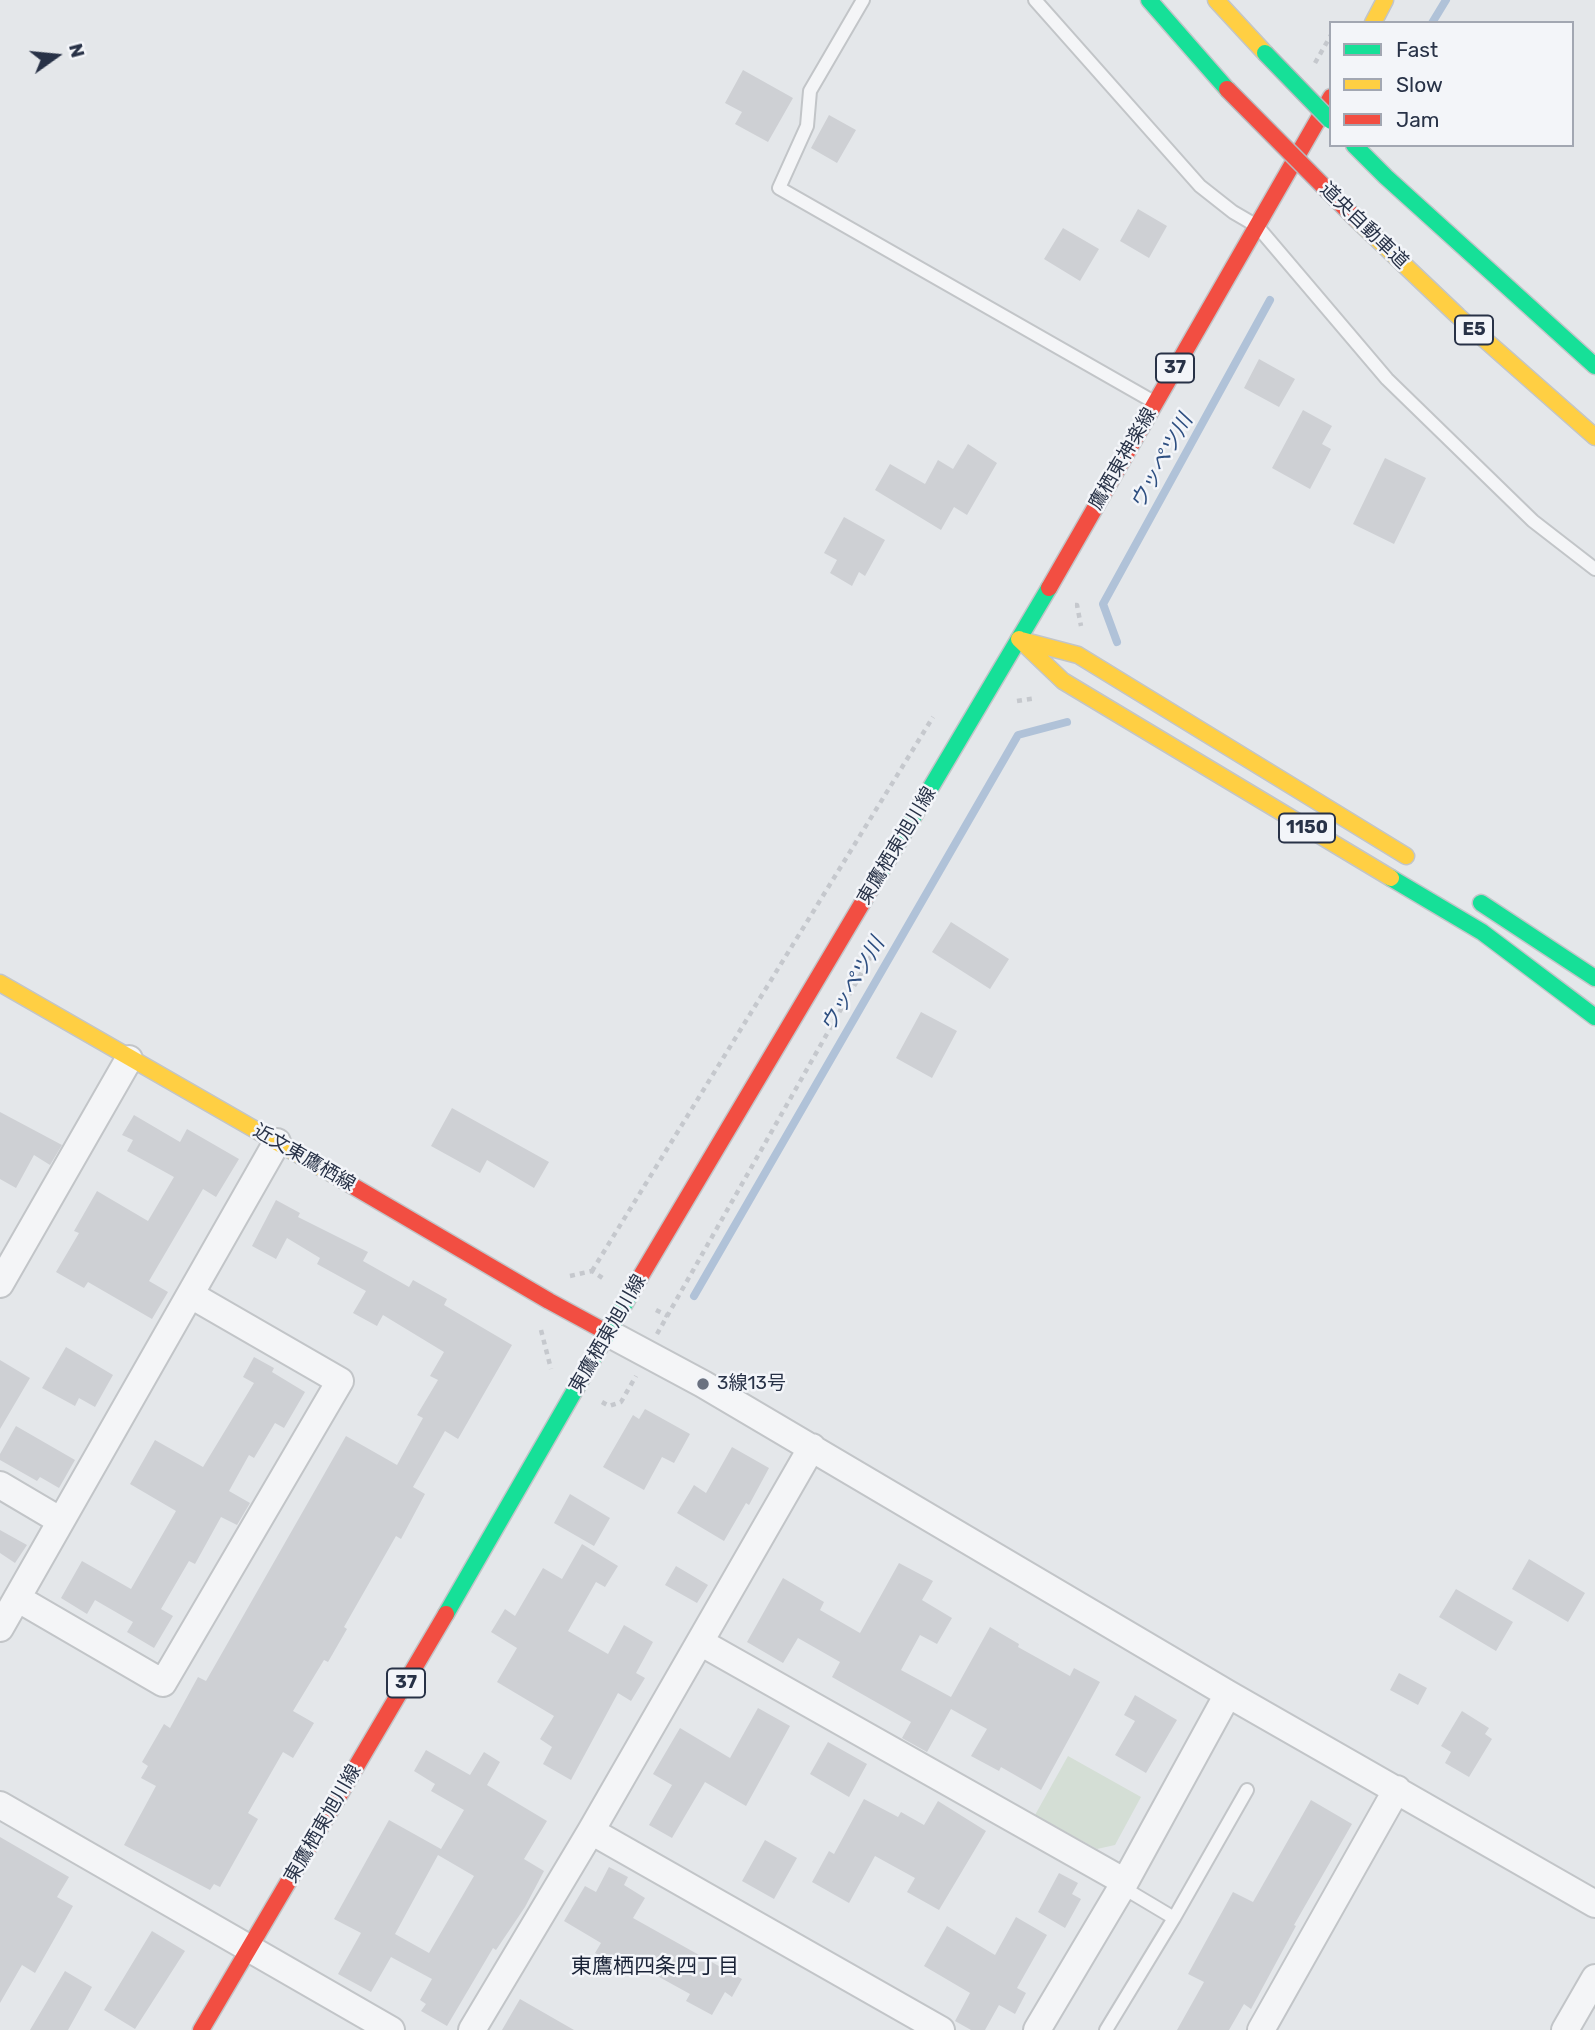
<!DOCTYPE html>
<meta charset="utf-8">
<style>
body{margin:0}
#map{position:relative;width:1595px;height:2030px;overflow:hidden;background:#e4e7ea;font-family:Rubik,sans-serif}
canvas{display:block}
.legend{position:absolute;left:1329px;top:21px;width:245px;height:126px;box-sizing:border-box;background:#f3f5f9;border:2px solid #a2a7b2;margin:0;padding:9px 12px;list-style:none;font-size:21px;color:#283247}
.legend li{display:flex;align-items:center;gap:14px;height:35px}
.legend b{width:35px;border:2px solid #a2a7b2}
.north{position:absolute;left:21px;top:21px;width:70px;height:70px;-webkit-text-stroke:5px #f3f5f9;paint-order:stroke;rotate:75deg;font-size:19px;font-weight:700;line-height:28px;text-align:center;color:#283247}
.north::after{content:'';display:block;margin:auto;width:24px;height:32px;background:#283247;clip-path:polygon(50% 0,100% 100%,50% 72%,0 100%)}
</style>
<div id="map">
<canvas width="1595" height="2030"></canvas>
<ul class="legend">
<li><b style="height:9px;background:#16e098"></b>Fast</li>
<li><b style="height:9px;background:#ffcf43"></b>Slow</li>
<li><b style="height:9px;background:#f24e42"></b>Jam</li>
</ul>
<div class="north">N</div>
</div>
<script>
const ctx = document.querySelector('canvas').getContext('2d');
ctx.lineJoin = 'round';
function paint(path, color) { ctx.fillStyle = color; ctx.fill(path, 'evenodd'); }
function trace(path, color, width, dash) { ctx.strokeStyle = color; ctx.lineWidth = width; ctx.lineCap = dash ? 'butt' : 'round'; ctx.setLineDash(dash || []); ctx.stroke(path); }
function label(font, color, halo, rows, align = 'center') {
  ctx.font = font + ' Rubik,"Noto Sans JP",sans-serif'; ctx.lineWidth = 5; ctx.setLineDash([]); ctx.textBaseline = 'middle'; ctx.strokeStyle = halo; ctx.fillStyle = color; for (const [text, x, y, turn = 0] of rows) {
    ctx.save(); ctx.translate(x, y); ctx.rotate((+turn || 0) * Math.PI / 180); ctx.textAlign = isNaN(turn) ? turn : align; if (halo) ctx.strokeText(text, 0, 0); ctx.fillText(text, 0, 0); ctx.restore();
  }
}
const green = new Path2D(`
 M1068,1756L1141,1797L1115,1845L1097,1849L1035,1815Z`);
const stream = new Path2D(`
 M1432,23L1446,0
 M1117,642L1103,604L1270,300
 M694,1296L1018,735L1067,722`);
const building = new Path2D(`
 M743,70L793,98L768,142L735,124L742,112L725,103Z
 M829,115L856,130L837,163L811,148Z
 M1138,209L1167,226L1149,258L1120,241Z
 M1063,228L1099,249L1080,281L1044,259Z
 M1259,359L1295,379L1279,407L1244,388Z
 M1303,410L1332,426L1322,444L1331,449L1310,489L1272,468Z
 M968,444L997,463L967,515L954,507L941,530L875,490L890,464L925,484L938,460L953,469Z
 M1385,458L1426,478L1394,544L1353,524Z
 M844,517L885,540L865,576L859,572L852,586L830,573L837,560L824,553Z
 M951,922L1009,959L990,989L932,952Z
 M921,1012L957,1031L932,1078L896,1058Z
 M452,1108L549,1162L534,1188L487,1160L480,1173L431,1146Z
 M0,1112L62,1145L50,1165L34,1155L16,1188L0,1179Z
 M134,1115L180,1142L187,1129L239,1159L216,1197L203,1189L149,1281L168,1292L152,1319L88,1282L84,1288L56,1272L79,1233L74,1231L97,1191L148,1221L174,1177L127,1151L133,1140L122,1135Z
 M276,1200L300,1213L298,1217L368,1252L363,1261L409,1287L413,1280L447,1299L444,1305L512,1345L458,1439L445,1431L413,1487L425,1494L401,1539L396,1536L344,1627L347,1629L328,1662L324,1660L293,1711L314,1723L293,1758L283,1752L248,1813L258,1819L220,1887L214,1884L210,1890L124,1845L156,1786L141,1778L148,1766L142,1762L164,1724L170,1728L198,1677L206,1681L346,1436L397,1465L423,1418L417,1415L438,1380L430,1376L444,1352L383,1315L377,1326L353,1313L366,1291L317,1264L320,1258L287,1238L276,1259L252,1246Z
 M66,1347L113,1375L95,1407L79,1398L75,1406L42,1388Z
 M254,1357L274,1368L272,1372L305,1392L284,1428L275,1423L254,1458L249,1455L229,1491L250,1503L237,1525L221,1517L195,1564L189,1561L161,1609L173,1616L154,1648L127,1632L133,1622L95,1600L87,1614L61,1598L82,1561L131,1589L176,1511L130,1484L155,1440L203,1467L254,1383L243,1377Z
 M0,1360L30,1378L0,1429Z
 M645,1409L690,1434L674,1463L662,1457L644,1490L603,1467L633,1415L639,1419Z
 M16,1426L75,1460L59,1488L40,1477L37,1481L0,1460V1454Z
 M732,1447L769,1468L749,1505L746,1503L724,1541L677,1513L694,1485L706,1493Z
 M570,1494L610,1518L594,1546L554,1523Z
 M0,1530L27,1545L15,1563L0,1553Z
 M582,1544L618,1566L605,1587L596,1582L568,1631L608,1654L624,1625L653,1642L636,1673L645,1678L631,1701L618,1693L571,1780L543,1764L552,1747L540,1739L554,1716L497,1682L517,1648L491,1632L505,1609L515,1616L543,1568L562,1579Z
 M1529,1559L1585,1593L1568,1622L1512,1589Z
 M899,1563L933,1581L922,1600L952,1618L937,1644L920,1635L901,1670L951,1697L990,1627L1019,1644L1018,1647L1070,1676L1074,1668L1100,1682L1041,1790L1001,1767L999,1771L971,1756L987,1729L951,1709L927,1752L902,1738L911,1722L832,1677L840,1662L798,1638L783,1663L747,1642L783,1578L824,1602L820,1610L860,1633Z
 M676,1566L708,1585L697,1603L665,1585Z
 M1456,1589L1513,1622L1496,1651L1439,1617Z
 M1399,1673L1427,1688L1418,1705L1390,1690Z
 M1135,1695L1177,1720L1146,1773L1115,1755L1135,1721L1124,1715Z
 M758,1708L790,1726L746,1806L705,1782L672,1838L649,1825L672,1785L653,1774L680,1728L730,1758Z
 M1462,1711L1489,1728L1485,1734L1492,1739L1469,1777L1445,1763L1451,1752L1441,1746Z
 M828,1742L867,1764L849,1797L810,1774Z
 M426,1750L470,1775L484,1752L500,1762L487,1785L547,1821L524,1859L544,1871L525,1907L496,1950L493,1948L447,2026L421,2011L426,2004L420,2000L432,1979L391,1957L371,1992L338,1974L361,1933L334,1919L389,1820L441,1849L464,1810L431,1791L435,1784L414,1771ZM438,1855L474,1876L429,1953L395,1934Z
 M864,1799L898,1817L901,1812L924,1825L938,1801L986,1831L939,1910L907,1892L915,1878L875,1856L849,1903L812,1882L829,1851L834,1854Z
 M1311,1800L1352,1824L1294,1925L1296,1926L1251,2009L1244,2004L1229,2030H1177L1204,1982L1188,1974L1233,1892L1253,1902Z
 M0,1837L69,1877L57,1897L73,1906L35,1973L22,1965L0,2003Z
 M765,1840L797,1858L774,1899L742,1881Z
 M609,1867L628,1877L624,1885L645,1898L633,1918L742,1979L732,1997L725,1992L712,2015L686,2001L690,1994L621,1956L616,1966L595,1953L601,1943L564,1921L585,1886L596,1892Z
 M1059,1873L1078,1883L1072,1894L1081,1899L1065,1928L1038,1912Z
 M1016,1917L1047,1935L1017,1988L1026,1993L1015,2014L999,2005L985,2030H971L955,2021L970,1993L924,1966L947,1926L995,1955Z
 M152,1931L185,1951L135,2029L104,2010Z
 M65,1971L92,1987L68,2030H30Z
 M520,1999L574,2030H502Z`);
const path = new Path2D(`
 M1315,63L1331,35
 M1075,605H1077L1081,626
 M1017,701L1036,698
 M592,1271L933,717
 M570,1276L592,1271L604,1279
 M656,1310L668,1316
 M541,1330L551,1369
 M657,1334L879,942
 M602,1402L609,1406L621,1402L636,1376`);
const lane = new Path2D(`
 M863,0L810,91L807,126L779,188L1154,402
 M1035,0L1200,186L1233,212L1257,226L1387,379L1533,521L1595,569
 M1122,1887L1174,1918L1247,1790
 M1106,2030L1174,1918`);
const street = new Path2D(`
 M0,1284L129,1059
 M608,1333L703,1384L1228,1694L1595,1904
 M0,1485L61,1521
 M17,1598L163,1683L340,1381L191,1295
 M0,1628L277,1142
 M700,1642L1125,1882
 M0,1805L391,2030
 M591,1831L941,2030
 M472,2030L591,1831L812,1447
 M1037,2030L1125,1882L1228,1694
 M1261,2030L1397,1789
 M1565,2030L1595,1978`);
const fast = new Path2D(`
 M1149,0L1227,89
 M1354,145L1386,177L1595,366
 M1391,878L1482,932L1595,1017
 M870,890L1049,588
 M1481,903L1595,978
 M446,1614L639,1279`);
const slow = new Path2D(`
 M1216,0L1265,53
 M1373,23L1385,0
 M1356,219L1458,316L1595,437
 M1019,639L1063,681L1391,878
 M1021,640L1078,655L1406,856
 M0,983L341,1179`);
const jam = new Path2D(`
 M1049,588L1331,97
 M341,1179L549,1301L608,1333
 M639,1279L870,890
 M201,2030L446,1614`);
const fastBridge = new Path2D(`
 M1265,53L1331,121`);
const jamBridge = new Path2D(`
 M1227,89L1356,219`);
const markers = [
 [703,1384,7,"#6a7180"]
];
const shields = [
 [1474,330,38],
 [1175,368,38],
 [1307,828,56],
 [406,1683,38]
];
const shieldNames = [
 ["E5",1474,330],
 ["37",1175,368],
 ["1150",1307,828],
 ["37",406,1683]
];
const streetNames = [
 ["道央自動車道",1364,226,44],
 ["鷹栖東神楽線",1123,459,-60],
 ["東鷹栖東旭川線",897,846,-59],
 ["近文東鷹栖線",304,1158,30],
 ["東鷹栖東旭川線",608,1334,-60],
 ["東鷹栖東旭川線",323,1824,-60]
];
const poiNames = [
 ["3線13号",717,1384]
];
const waterNames = [
 ["ウッペツ川",1162,462,-61],
 ["ウッペツ川",853,985,-60]
];
const neighbourhoodNames = [
 ["東鷹栖四条四丁目",655,1967]
];
paint(green, '#d4ded5');
trace(stream, '#b0c2d8', 8);
paint(building, '#ced0d4');
trace(lane, '#c2c5c8', 16);
trace(street, '#c2c5c8', 30);
trace(fast, '#c2c5c8', 19);
trace(slow, '#c2c5c8', 19);
trace(jam, '#c2c5c8', 19);
trace(path, '#c5c8cd', 4.5, [5, 5]);
trace(lane, '#f4f5f7', 12);
trace(street, '#f4f5f7', 26);
trace(fast, '#16e098', 16);
trace(slow, '#ffcf43', 16);
trace(jam, '#f24e42', 16);
trace(fastBridge, '#b6babf', 19, []);
trace(jamBridge, '#b6babf', 19, []);
trace(fastBridge, '#16e098', 16);
trace(jamBridge, '#f24e42', 16);
for (const [x, y, r, color] of markers) { const dot = new Path2D(); dot.arc(x, y, r, 0, 2 * Math.PI); ctx.fillStyle = color; ctx.fill(dot); trace(dot, '#f3f5f9', 2.5); }
for (const [x, y, w] of shields) { const box = new Path2D(); box.roundRect(x - w / 2, y - 14.5, w, 29, 5); ctx.fillStyle = '#f3f5f9'; ctx.fill(box); trace(box, '#283247', 2); }
label('bold 18px', '#283247', null, shieldNames);
label('19px', '#283247', '#f3f5f9', streetNames);
label('19px', '#283247', '#f3f5f9', poiNames, 'left');
label('italic 21px', '#2d4e80', '#f3f5f9', waterNames);
label('21px', '#1a2337', '#f3f5f9', neighbourhoodNames);
</script>
